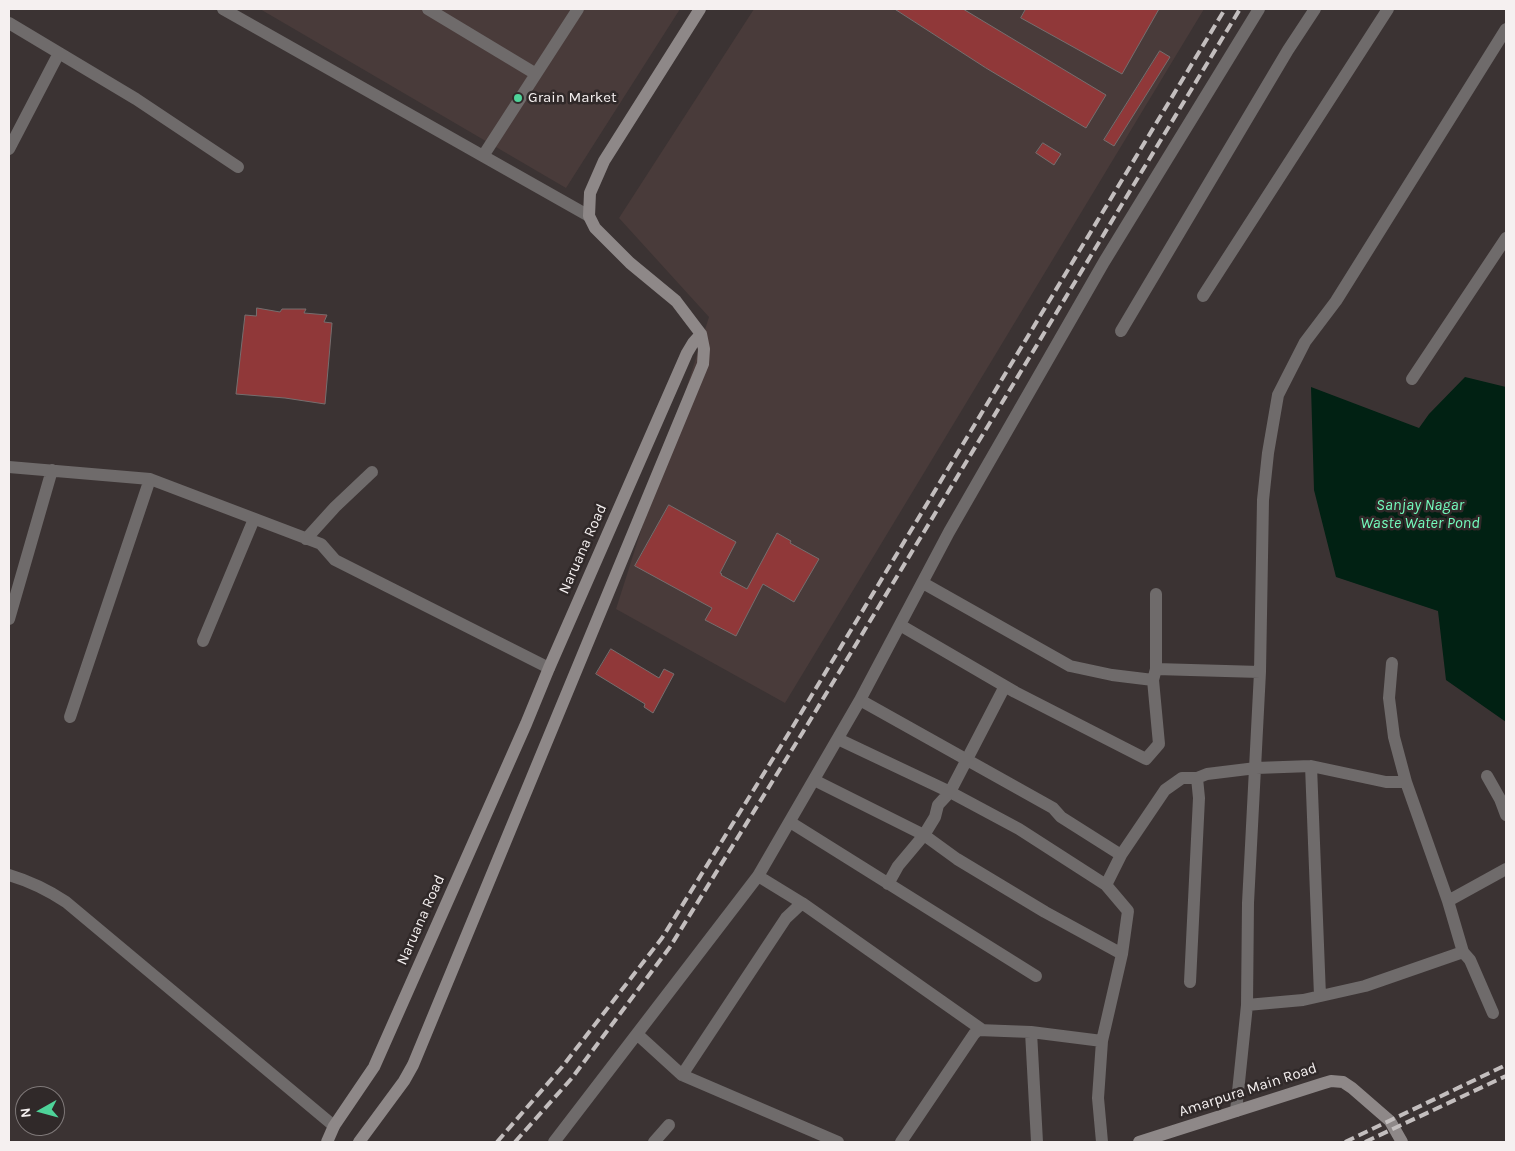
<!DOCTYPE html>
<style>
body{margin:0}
#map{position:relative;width:1515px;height:1151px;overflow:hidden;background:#3b3333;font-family:Karla,sans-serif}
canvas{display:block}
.frame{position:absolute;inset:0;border:10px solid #f5f0f0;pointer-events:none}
.north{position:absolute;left:15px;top:1086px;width:50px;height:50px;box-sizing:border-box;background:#302929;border:1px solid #7f7979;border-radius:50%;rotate:263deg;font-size:14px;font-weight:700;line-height:20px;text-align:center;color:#f5f0f0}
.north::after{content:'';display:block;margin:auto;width:18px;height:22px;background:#4ed399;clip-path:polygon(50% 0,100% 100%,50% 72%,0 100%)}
</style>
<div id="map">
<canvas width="1515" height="1151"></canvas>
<div class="frame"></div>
<div class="north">N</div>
</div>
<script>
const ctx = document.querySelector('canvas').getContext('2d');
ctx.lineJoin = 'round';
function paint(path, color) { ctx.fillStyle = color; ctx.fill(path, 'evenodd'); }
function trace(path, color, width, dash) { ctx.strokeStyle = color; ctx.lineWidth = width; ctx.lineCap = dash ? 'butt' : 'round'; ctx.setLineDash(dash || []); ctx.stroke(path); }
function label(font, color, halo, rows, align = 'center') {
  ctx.font = font + ' Karla,sans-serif'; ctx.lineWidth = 5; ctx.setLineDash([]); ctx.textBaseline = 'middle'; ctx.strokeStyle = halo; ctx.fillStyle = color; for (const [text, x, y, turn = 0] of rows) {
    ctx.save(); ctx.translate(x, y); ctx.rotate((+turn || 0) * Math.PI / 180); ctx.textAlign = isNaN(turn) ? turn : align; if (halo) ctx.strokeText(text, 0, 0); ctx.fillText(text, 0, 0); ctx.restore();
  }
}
const built = new Path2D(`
 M260,9H680L566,188Z
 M754,9H1204L785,703L616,609L709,317L619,218Z`);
const water = new Path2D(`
 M1465,377L1506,387V722L1446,680L1438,611L1336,577L1314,490L1311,387L1419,428L1429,414Z`);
const building = new Path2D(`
 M895,9H963L1106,95L1086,128L986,68Z
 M1026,9H1159L1122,74L1021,18Z
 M1160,51L1170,57L1114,146L1104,140Z
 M1043,143L1061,154L1054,165L1036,153Z
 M257,308L280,312L282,309H306L304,313L327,315L324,322L332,323L325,404L285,398L236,394L245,315L256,316Z
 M669,505L736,542L720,573L722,574L721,575L747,589L777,533L791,541L790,543L819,559L794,602L763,584L736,636L705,620L712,608L635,566Z
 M611,649L659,678L664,669L674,674L653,713L644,707L645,704L596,674Z`);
const street = new Path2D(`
 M223,9L589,216
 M428,9L536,74
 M9,23L136,99L238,167
 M9,149L59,53
 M483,156L578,9
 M1203,296L1388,9
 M1121,331L1288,50L1315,9
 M1412,379L1506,238
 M9,467L150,479L321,544L335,560L549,668
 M306,539L335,507L372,472
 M923,583L1070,666L1112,675L1153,680
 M9,619L52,470
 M900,625L1015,692L1146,759L1159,744L1153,680L1156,669L1260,672
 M203,641L254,519
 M1392,663L1389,698L1394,737L1406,782L1448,901L1463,952L1470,960L1493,1013
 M1156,669V594
 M860,700L1053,808L1061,817L1121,855
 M70,717L150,479
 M838,739L950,792L1019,829L1106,885
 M1311,766L1320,996
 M1487,776L1500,799L1506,815
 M814,780L924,835L957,859L1045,912L1122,954
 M790,822L1036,976
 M9,875C29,881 48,890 66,902L334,1126
 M758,876L802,903L981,1029
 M888,884L898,866L924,835L935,817L938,805L950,792L1005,686
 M1448,901L1506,869
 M802,903L786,918L682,1075L838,1142
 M1190,982L1199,798L1197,778
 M1247,1005L1303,1000L1365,986L1463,952
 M1031,1032L1037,1142
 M637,1034L682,1075
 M1236,1111L1247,1005L1248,903L1260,672L1263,500L1268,453L1278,395L1305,342L1336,301L1506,29
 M554,1142L758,876L860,700L949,532L1104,262L1259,9
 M654,1142L669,1125
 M901,1142L974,1034L978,1030L1031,1032L1102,1041
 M1102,1142L1098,1098L1102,1041L1122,954L1128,911L1106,885L1121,855L1165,790L1182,778H1197L1207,774L1256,768L1311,766L1386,782H1406`);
const secondary = new Path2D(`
 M327,1142L334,1126L374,1067L526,724L549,668L687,353L693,343L701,334
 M359,1142L404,1081L413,1065L703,364L704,349L701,334L676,301L630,263L595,228L589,216L590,193L604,161L700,9
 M1139,1142L1321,1084L1331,1081L1343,1082L1352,1088L1390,1121L1402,1142`);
const rail = new Path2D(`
 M497,1142L562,1067L662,938L792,728L1225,9
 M515,1142L572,1078L670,947L803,732L1240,9
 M1345,1142L1506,1065
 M1365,1142L1506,1076`);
const markers = [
 [518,98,5,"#4ed399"]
];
const poiNames = [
 ["Grain Market",528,98]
];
const streetNames = [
 ["Naruana Road",583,549,-66],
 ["Naruana Road",421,920,-66],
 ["Amarpura Main Road",1248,1090,-18]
];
const waterNames = [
 ["Sanjay Nagar",1420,505],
 ["Waste Water Pond",1420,523]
];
paint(built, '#493b3a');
paint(water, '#012113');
paint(building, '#903839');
trace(building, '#766e6e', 1);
trace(street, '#6f6b6b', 12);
trace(secondary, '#8e8888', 12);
trace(rail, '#c3bebe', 4, [10, 5]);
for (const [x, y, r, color] of markers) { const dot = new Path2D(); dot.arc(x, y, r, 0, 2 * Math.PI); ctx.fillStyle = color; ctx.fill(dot); trace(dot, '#302929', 2); }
label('15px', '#f5f0f0', '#302929', poiNames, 'left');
label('15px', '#f5f0f0', '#302929', streetNames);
label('italic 16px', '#74fcbd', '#302929', waterNames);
</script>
